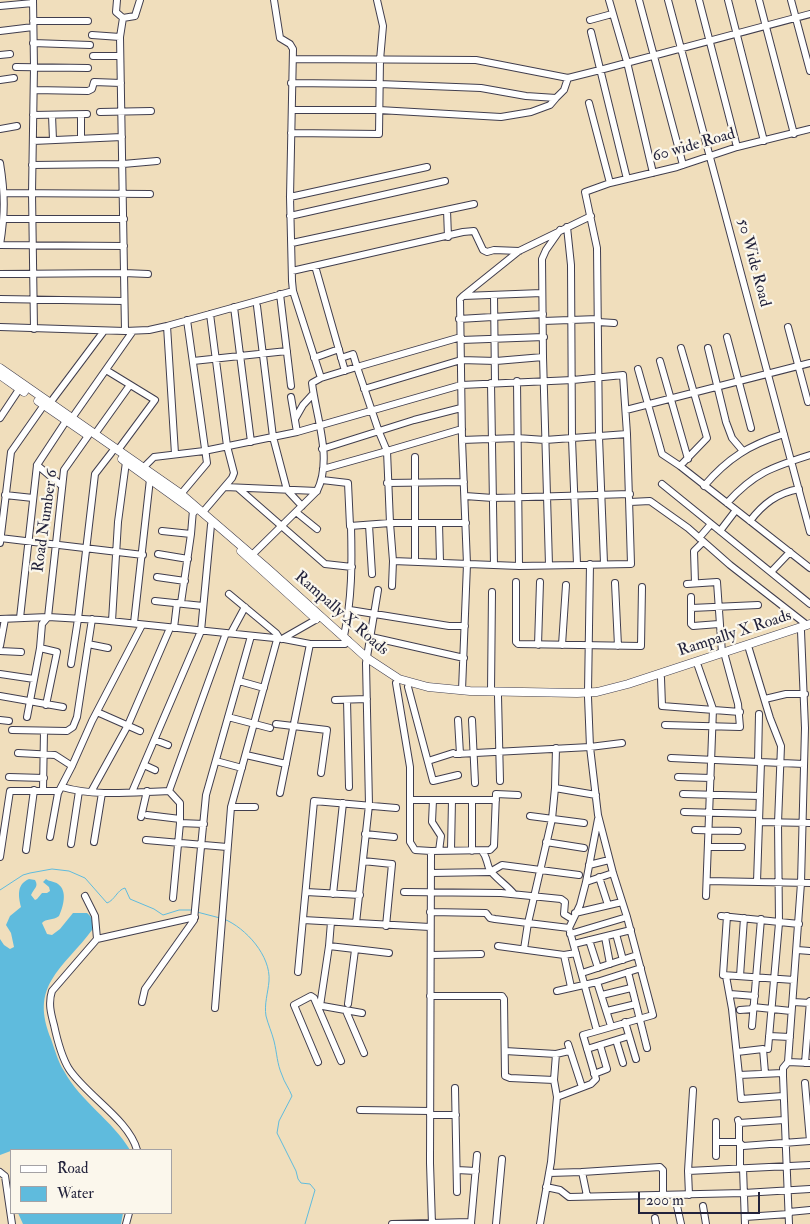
<!DOCTYPE html>
<style>
body{margin:0}
#map{position:relative;width:810px;height:1224px;overflow:hidden;background:#f0debc;font-family:"IM FELL Double Pica",serif}
canvas{display:block}
.legend{position:absolute;left:10px;top:1149px;width:162px;height:65px;box-sizing:border-box;background:#fbf7ec;border:1px solid #a4a2a5;margin:0;padding:6px 9px;list-style:none;font-size:15px;color:#22223b}
.legend li{display:flex;align-items:center;gap:10px;height:25px}
.legend b{width:25px;border:1px solid #a4a2a5}
.scale{position:absolute;left:638px;top:1192px;width:122px;height:22px;box-sizing:border-box;border:2px solid #22223b;border-top:0;padding-left:6px;font-size:15px;line-height:18px;white-space:nowrap;color:#22223b;-webkit-text-stroke:4px #fbf7ec;paint-order:stroke}
</style>
<div id="map">
<canvas width="810" height="1224"></canvas>
<ul class="legend">
<li><b style="height:6px;background:#fff"></b>Road</li>
<li><b style="height:14px;background:#5fbbdd"></b>Water</li>
</ul>
<div class="scale">200 m</div>
</div>
<script>
const ctx = document.querySelector('canvas').getContext('2d');
ctx.lineJoin = 'round';
function paint(path, color) { ctx.fillStyle = color; ctx.fill(path, 'evenodd'); }
function trace(path, color, width, dash) { ctx.strokeStyle = color; ctx.lineWidth = width; ctx.lineCap = dash ? 'butt' : 'round'; ctx.setLineDash(dash || []); ctx.stroke(path); }
function label(font, color, halo, rows, align = 'center') {
  ctx.font = font + ' "IM FELL Double Pica",serif'; ctx.lineWidth = 4.5; ctx.setLineDash([]); ctx.textBaseline = 'middle'; ctx.strokeStyle = halo; ctx.fillStyle = color; for (const [text, x, y, turn = 0] of rows) {
    ctx.save(); ctx.translate(x, y); ctx.rotate((+turn || 0) * Math.PI / 180); ctx.textAlign = isNaN(turn) ? turn : align; if (halo) ctx.strokeText(text, 0, 0); ctx.fillText(text, 0, 0); ctx.restore();
  }
}
const water = new Path2D(`
 M29,879L35,880C39,887 34,888 31,895L35,900L37,899L42,893H47L50,891L49,887L43,882L46,879C50,882 54,881 58,884C68,891 63,907 59,916C53,921 46,918 42,923L47,934L52,935L60,929L73,913H87C93,917 93,924 92,930C79,948 62,962 51,981C40,1000 43,1019 51,1039C55,1050 58,1062 64,1071C80,1101 113,1121 130,1150H26L16,1149L0,1155V939L4,945L10,949L14,947L11,933L6,925L10,916L21,907C18,895 17,884 29,879Z
 M18,1213H123L121,1224H23Z`);
const stream = new Path2D(`
 M0,890L23,875L30,873L52,869L69,871L85,878L107,903C115,900 117,890 125,888L130,899L154,909L163,915L179,910H191
 M197,912L220,918
 M224,919C246,928 271,956 269,981C268,993 264,1004 266,1016C268,1024 272,1033 274,1041C277,1053 277,1064 282,1075C284,1082 289,1088 292,1096L279,1121L277,1133L296,1171L298,1179L301,1183L310,1184L315,1190L305,1224`);
const minor = new Path2D(`
 M33,0L34,67L32,193L34,329
 M117,0L116,12L123,18L135,16L140,0
 M274,0L280,38L290,44L293,49L290,197L292,281L293,291L321,378L357,367L379,432L387,451L462,429
 M609,0L627,62L653,173
 M639,0L683,165
 M668,0L810,532
 M699,0L737,147
 M728,0L764,141
 M759,0L794,134
 M791,0L810,71
 M0,6L33,3
 M123,18L120,37L125,331L149,330L167,326L293,291
 M590,20L612,14
 M33,21H88
 M0,31L33,27
 M591,32L627,179
 M92,35L120,37
 M33,43L90,45
 M0,55L10,54
 M93,56H120
 M293,59L476,60L568,78
 M16,67L88,68
 M0,80L14,78
 M291,83L379,84L481,88L526,96L556,98L564,90L568,78L600,70L810,14
 M34,90L88,91L92,89L94,82L121,83
 M589,103L610,183
 M292,110H379L501,117L531,112L550,105L556,98
 M100,112L151,111
 M33,115L87,114
 M52,115L53,140
 M81,115V138
 M0,129L17,126
 M291,133L379,134L380,60L383,26L377,0
 M33,141L122,137
 M0,163C5,194 5,214 0,245
 M32,165L123,164L157,161
 M5,193L150,194
 M290,197L427,167
 M447,210L448,237
 M290,216L445,181
 M4,219H124
 M567,227L571,265L572,439L577,564
 M292,243L474,204
 M0,245L124,246
 M315,266L345,371
 M292,271L463,232L474,231L483,250L487,252L494,250L519,251
 M0,274L124,273L148,274
 M280,294L291,386
 M494,295L495,383
 M463,296L519,251L591,216
 M0,299L124,301
 M257,306L273,437L287,490L302,506
 M234,307L251,442
 M459,319L543,314
 M543,321L598,319
 M598,322L614,323
 M167,326L175,454
 M0,327L125,331
 M788,327L808,402
 M727,337L751,428
 M461,340L544,337
 M708,348L726,422L732,438L743,451
 M314,358L339,349
 M341,358L353,354L357,367L461,337
 M193,361L287,351
 M660,361L688,459
 M638,369L662,454L680,466L810,568
 M106,370L155,400L118,450
 M517,381L519,566
 M491,383L494,565
 M364,389L461,360L496,361L543,357
 M291,397L297,432
 M50,403L104,331
 M626,410L810,363
 M0,418L20,388
 M72,418L133,331
 M295,419L303,405L313,394
 M95,434L130,385
 M462,440L517,438L545,440L627,434
 M322,449L414,420L461,408
 M415,457V561
 M37,465L62,486
 M680,466L707,438L681,348
 M143,468L154,457L204,451L297,432L461,385L573,380L623,375L627,434L631,564L519,566L393,561L392,586
 M322,480L348,483L350,526L390,523L387,451L323,469
 M387,483L464,482
 M662,484L810,604
 M704,486C728,458 749,445 784,434
 M225,487L317,491
 M238,488L325,564L352,567
 M181,494L207,463L187,320
 M5,495L33,498
 M465,496L493,498L630,494
 M630,502L650,501L688,528L730,565L807,625
 M727,503C754,473 772,467 810,455
 M203,512L232,478L234,473L227,446L210,314
 M296,512L317,529
 M750,521C763,504 777,493 799,489
 M439,523L440,562
 M369,525L372,574
 M162,531L191,534
 M720,531L736,510
 M0,538L143,555
 M699,538L711,524
 M0,543L11,452L44,405
 M158,554L188,559
 M252,555L317,491C333,459 316,417 312,383L321,378
 M393,561L390,523H466
 M604,563L599,437L597,248L585,192L610,183L677,167L737,147L810,129
 M549,565L543,357L542,259L546,250L560,230
 M771,572L790,552
 M157,577L185,581
 M516,582V642L518,644L641,646L642,587
 M615,583L618,646
 M695,583L694,551L703,542
 M687,584L717,582L722,653
 M691,597V624L693,626L719,624
 M155,601L203,606
 M181,603L191,534L193,510
 M691,608L758,605
 M350,610L449,626H465
 M20,618L37,465L66,421
 M0,619L48,617L100,620L284,639L310,644H345L348,640
 M112,621L118,522L126,462
 M134,623L150,479
 M174,628L177,603
 M231,633L245,607
 M344,636C352,599 352,564 351,526
 M371,637L464,658
 M282,639L317,619
 M88,644L108,648
 M538,645L540,582
 M562,645L566,585
 M0,646L5,619
 M40,648L57,652L46,705
 M749,649L770,718L781,746L778,823L779,923L768,1049
 M0,651L21,652
 M71,664L78,619L95,474L112,452
 M698,666L713,709L706,896
 M0,674L34,679
 M661,678L662,706L740,712
 M239,681L264,688
 M396,683L410,767V842L415,850L431,851L430,1163L432,1224
 M408,687L433,781L458,775
 M462,690L467,564L462,440L460,299L463,296L542,293
 M491,691L492,592
 M588,692L590,564
 M0,696L63,707
 M498,696L500,781
 M765,699L786,694H805
 M335,700L367,699
 M347,700L349,787
 M97,712L140,731
 M27,717L40,648L42,624L48,617L64,470L88,436
 M228,717L270,728
 M0,720L9,721
 M458,720L460,754
 M472,720L475,783
 M276,724L327,730L321,773
 M665,725L740,727L738,704L725,656
 M12,730L67,731L73,727L77,717L92,619
 M155,740L168,745
 M556,748L555,788L552,819L528,923L569,928
 M18,753L55,755L72,766
 M456,754L590,747L622,743
 M246,755L286,764
 M671,758L804,764
 M216,761L242,768
 M428,761L453,753
 M758,762L759,714
 M144,765L155,770
 M9,777L44,778
 M678,777L711,778
 M62,787C97,797 133,792 169,791
 M555,788L596,795
 M43,790L44,731
 M169,791L226,633
 M169,791L180,803V823L204,824
 M91,792L128,725L170,628
 M132,792L201,631L211,525
 M280,793L310,644
 M683,794L760,796
 M411,800H496
 M433,800L432,822L441,836L439,851
 M231,807H255
 M684,812L759,814
 M147,815L180,819
 M530,816L584,823
 M141,817L147,791
 M759,822L810,823
 M695,830L738,831
 M365,834L394,837
 M50,837L58,793L72,766L92,721L142,625
 M146,840L227,847
 M94,842L102,793
 M546,842L584,848
 M71,844L79,791
 M708,847H742
 M26,850L34,790
 M451,850L452,800
 M431,851L490,850L494,846L496,794L518,795
 M472,851V800
 M482,851C488,858 486,863 490,870C493,876 508,886 514,894
 M0,857L10,791H59
 M363,861L392,864L386,926
 M589,865L609,860
 M431,873L490,872L502,865L579,875
 M599,877L608,905
 M707,881L810,883
 M586,882L613,873
 M757,882L761,762
 M306,892L360,895
 M404,892L501,893L561,899L565,902L564,914L572,919
 M333,894L343,803
 M85,896L95,916L97,939L52,991C48,1003 51,1014 54,1025C57,1039 61,1056 69,1069C87,1096 129,1120 137,1150
 M173,898L180,823
 M430,912L486,913L490,918L495,919L528,923L524,949
 M575,913L622,902
 M721,916L799,924
 M727,916L723,975L794,980
 M303,920L430,927
 M356,923L369,805L366,663L378,590
 M570,934L627,917
 M616,934L623,960
 M605,937L610,964
 M97,939L195,917
 M589,940L598,968
 M574,944L631,930
 M329,946L389,953
 M498,946L564,955L576,953
 M797,950L810,951
 M431,955L481,954
 M564,955L571,987
 M298,972L314,801L396,808
 M628,972L647,1048
 M582,973L637,955
 M726,976L732,1009L739,1075L783,1073
 M740,976L744,918
 M597,982L611,1026
 M557,991L597,982L641,968
 M730,994L755,996
 M602,995L631,988
 M430,996H502L504,999L505,1076L510,1078L554,1080L557,1097L551,1162L540,1224
 M142,1002L145,989L194,920L206,795L251,636
 M793,1002L810,1003
 M348,1004L355,950
 M317,1005L341,1061
 M320,1006L329,946L331,922
 M753,1007L791,1011
 M215,1008L231,807L278,636L276,633L229,594
 M740,1010L753,1009
 M346,1011L364,1053
 M607,1011L636,1004
 M625,1022L636,1059
 M752,1026L761,919
 M597,1031L569,928L580,905L586,882L598,819
 M769,1036L790,1037
 M616,1040L623,1063
 M568,1044L582,1087
 M587,1049L629,1036
 M505,1051L556,1054L569,1051
 M737,1052L763,1049L765,1073
 M318,1062L294,1005L311,996L314,998L317,1005L362,1013
 M788,1062L810,1063
 M805,1063L810,1001
 M594,1074L607,1069L600,1045
 M739,1075L741,1099L783,1096
 M554,1080L556,1054
 M805,1083L810,1141
 M455,1088L457,1192
 M557,1097L591,1084L596,1079L583,1035L653,1015L627,917L613,873L598,815L590,747L588,697
 M360,1110L430,1111
 M430,1115H456
 M738,1120L739,1123L784,1120
 M716,1122V1156
 M739,1123V1142L743,1146L810,1141
 M716,1142H739
 M740,1145V1168
 M743,1168L745,1224
 M457,1170L476,1171
 M688,1171L810,1165
 M0,1172L5,1176L12,1224
 M549,1173L582,1172
 M546,1187L560,1190L569,1197L744,1193L810,1189
 M689,1195L688,1171L693,1090
 M587,1196L582,1172L660,1167L663,1170V1195
 M677,1206L681,1224
 M703,1206L706,1224
 M789,1212L810,1210
 M745,1217L789,1214
 M655,1218L656,1224
 M471,1223L477,1155
 M126,1224L129,1213
 M392,1224L469,1222L471,1224
 M496,1224L502,1159
 M789,1224L783,1076V1068L788,1062L801,883L805,728L801,631`);
const major = new Path2D(`
 M0,368L181,494L268,569L367,658L399,679L428,687L470,691L577,693L597,692L628,684L810,624
 M0,375L24,392
 M38,401L86,434
 M122,459L194,511
 M241,551L316,619`);
const streetNames = [
 ["60 wide Road",694,146,-16],
 ["50 Wide Road",753,263,75],
 ["Road Number 6",46,521,-82],
 ["Rampally X Roads",341,614,41],
 ["Rampally X Roads",735,634,-18]
];
paint(water, '#5fbbdd');
trace(stream, '#5fbbdd', 1);
trace(minor, '#413e4e', 8);
trace(major, '#413e4e', 9);
trace(minor, '#fff', 6);
trace(major, '#fff', 8);
label('16px', '#22223b', '#fbf7ec', streetNames);
</script>
